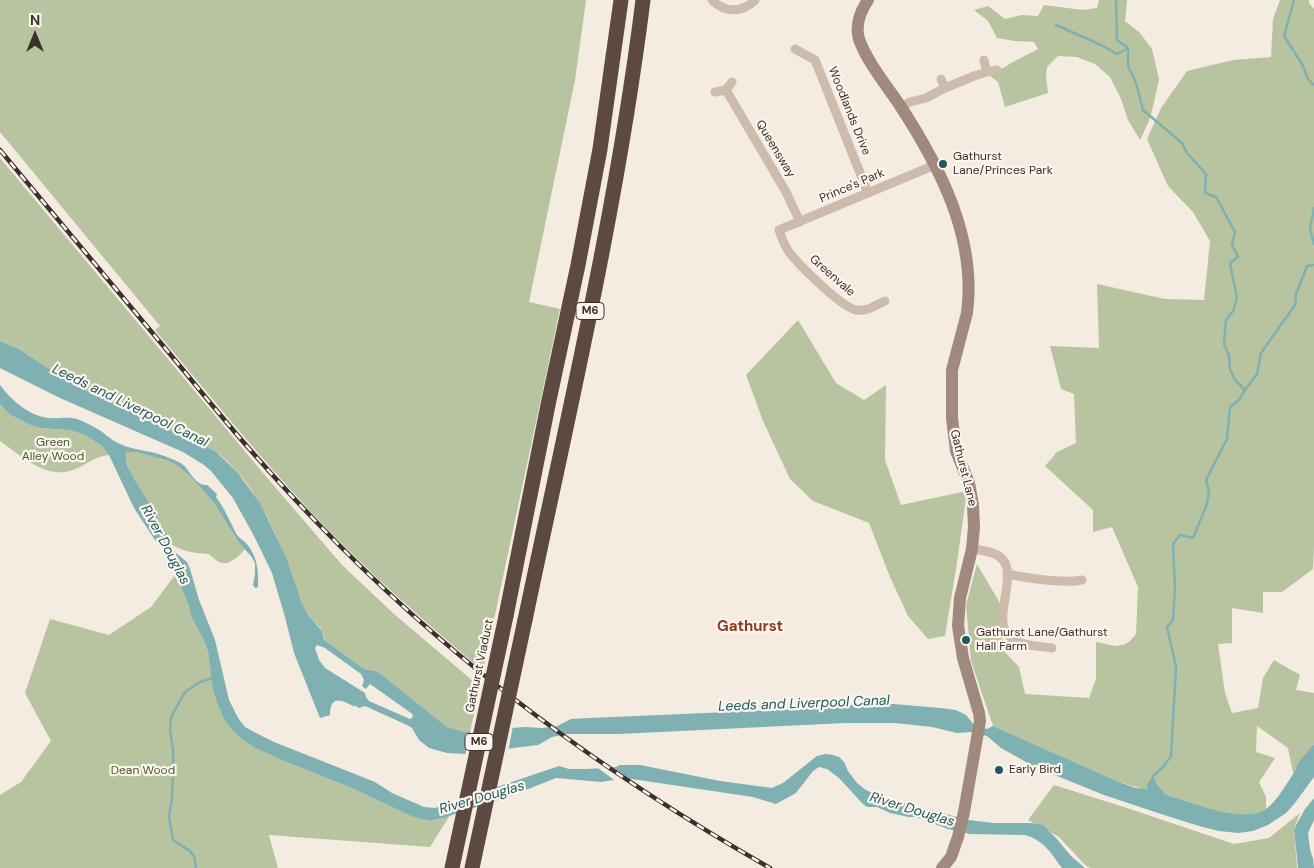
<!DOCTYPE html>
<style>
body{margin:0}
#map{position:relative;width:1314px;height:868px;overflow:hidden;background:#f4ebe1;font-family:"DM Sans",sans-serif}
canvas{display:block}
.north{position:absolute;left:10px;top:10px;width:50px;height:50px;-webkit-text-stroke:4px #fbf5ee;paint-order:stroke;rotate:0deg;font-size:14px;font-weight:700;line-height:20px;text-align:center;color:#3b302b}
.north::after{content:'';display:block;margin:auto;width:18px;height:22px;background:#3b302b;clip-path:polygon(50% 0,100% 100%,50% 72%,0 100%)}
</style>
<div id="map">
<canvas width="1314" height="868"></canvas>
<div class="north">N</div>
</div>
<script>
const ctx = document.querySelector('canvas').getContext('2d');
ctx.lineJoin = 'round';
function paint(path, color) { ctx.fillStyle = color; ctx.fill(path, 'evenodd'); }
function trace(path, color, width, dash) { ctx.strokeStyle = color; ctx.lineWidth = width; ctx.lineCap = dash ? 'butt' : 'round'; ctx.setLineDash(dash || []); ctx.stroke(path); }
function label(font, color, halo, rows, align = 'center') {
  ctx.font = font + ' "DM Sans",sans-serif'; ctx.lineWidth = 4.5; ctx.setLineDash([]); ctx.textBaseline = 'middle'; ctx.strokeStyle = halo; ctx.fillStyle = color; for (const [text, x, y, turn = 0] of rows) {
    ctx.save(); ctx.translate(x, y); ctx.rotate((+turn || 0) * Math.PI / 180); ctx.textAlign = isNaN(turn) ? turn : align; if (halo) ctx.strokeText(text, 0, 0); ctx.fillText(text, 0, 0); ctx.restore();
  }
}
const green = new Path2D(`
 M0,0H586L575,80L529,302L560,309L483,671C423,620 364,569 310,511C256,453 206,391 155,330L160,326L0,132Z
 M1099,0H1127L1125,21L1140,33L1152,49L1159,79L1153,107L1149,121L1140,140L1128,120L1121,99L1110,77L1095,64L1077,57L1058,56L1047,67L1046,77L1048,93L1005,107L998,82L990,76L1013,62L1038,49L1034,42L1015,41L997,38L988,21L974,10L988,6L1005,19L1022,15L1038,16L1044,5L1083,10L1097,8Z
 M1280,0H1309V3L1314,9V546L1313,569L1282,592H1263V613L1232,608V643L1218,644L1225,693L1232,713L1258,708L1263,678L1274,660L1300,675L1296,690L1314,693V744L1301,760L1293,773L1288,748L1257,726L1256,752L1275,758L1259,782L1266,797V809C1263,811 1259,813 1255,814C1235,820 1194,803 1173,797L1165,794L1157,783L1148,789H1143L1119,782L993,726L971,661L966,605L977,564L1001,605L1003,650L1019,667L1025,694L1089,698L1096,679V642L1115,646L1123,645L1129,642L1136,634L1138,587L1112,527L1093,532V510L1045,466L1057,452L1076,443L1074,394L1061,389L1050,346L1099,348L1097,284L1165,299L1204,300L1210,241L1193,212L1168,186L1147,139L1161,108L1187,71L1233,60L1271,57L1273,19Z
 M0,158L263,473L342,565L394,614L480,687L470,732H458L447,727L381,674L376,671L364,669L326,642C323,638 324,636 322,631C320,626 313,621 310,617C307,613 304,608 301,604C296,592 294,579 289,567C272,524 253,480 215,451L87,391L40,363L19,349L0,341Z
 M798,320L836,383L864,400L886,385L885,460L901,505L967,491L956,569L945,636L928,639L908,616L890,577L869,523L813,501L790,479L763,421L746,375Z
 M0,404L9,414L30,425L41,428L69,430L85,435L102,446L109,455C96,456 86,465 73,470C46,480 20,455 0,441Z
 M128,452H136L169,461L179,467L190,476L215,504L226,520L232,532L239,543L245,549C239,556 229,567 219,562C215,560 212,556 208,554C192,553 180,551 166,541C166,535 164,532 161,526C158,522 157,516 154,512C145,496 126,472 125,454Z
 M175,575L189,606L191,616L205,643L208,652L211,673L226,723L239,737L289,763L354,789L413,817L430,821L436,820L450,815L430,847L269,835L278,868H0V795L21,782L51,741L25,693L50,619L109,635L151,607Z
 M1054,785L1127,808L1234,844L1269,838L1300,813L1294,829L1297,868H1091L1086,866L1059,837L1028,820Z`);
const water = new Path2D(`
 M0,341L19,349L40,363L87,391L215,451L230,465L238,473L260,503L286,557L302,604L309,616L322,631L324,640L364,669L376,671L381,674L447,727L463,732L525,727L542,728L557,726L571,719L590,718L821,708L841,705L894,704L940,708L956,710L966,715L974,725L987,729L993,726L1119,782L1136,788L1148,789L1147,784L1152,777L1165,794L1173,797C1197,804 1245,824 1266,809C1276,802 1283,789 1290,779C1294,773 1297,765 1301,759C1305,754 1310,749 1314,744V777L1295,803L1286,813L1268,825L1253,831L1238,833L1219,831L1199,826L1161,814L1104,795L1035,767L1001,748L987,736L971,732L957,733L932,727L895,723H845L619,734H566L552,737L538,745L465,754L447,753L429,748L419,740L412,728L407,725L365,706L359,708L354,705L355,707C341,699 330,695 330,715L320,718L294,653L285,617L272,573L254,536L233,498L211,471L204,465L183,452L60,398L0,368ZM317,645L325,648L361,674L364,680L362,686L366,689L370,684L411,713L413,715L412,718L410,719L369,701L366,697L365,693L325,668L319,660L315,648Z
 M0,385C11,400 30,417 50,418C60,419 67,416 77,419C85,422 93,426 101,431C107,436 113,441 120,444C132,450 148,450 161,455C165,456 180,462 182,464C190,470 195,486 207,485L217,494L216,497C225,509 230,522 237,535C239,538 243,540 246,543C257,555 259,571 258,587L255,588L253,585L255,574V563L251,556L239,543L215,504L190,476L179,467L169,461L136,452H128L125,454L127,465L134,479L156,514L160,525L166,534V541L176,553L187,562L190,569L199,600L215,640L229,700L238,718L245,727L252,731L274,742L375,782L392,793L424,807L435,808L559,766L569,769H587L616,767L620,765H640L720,781L772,788L783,783L817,756L825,754L833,755L839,757L844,762L848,771L857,783L866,790L878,796L968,820L994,823H1031L1043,825L1056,838L1071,856L1085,868H1062C1051,853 1043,839 1024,835L970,834L948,829L916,817H909L890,813L877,807H867L862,803L839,778L827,769L819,767L813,771L796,793L776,804L753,797L632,779L614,780L601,782L556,778L513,795L443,818L430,821L413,817L354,789L289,763L256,748L239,737L226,723L217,702L213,689L208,652L205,643L191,616L189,606L171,565L160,545L155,540L134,508L109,455L102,446L85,435L69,430L41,428L30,425L9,414L0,404Z
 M1314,798V820L1308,833L1310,849L1313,859L1314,868H1298L1294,829L1305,809Z`);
const pier = new Path2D(`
 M513,726L508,752L465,756L471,729Z
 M609,765L634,782H617L595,766Z`);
const stream = new Path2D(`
 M1294,0L1284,36L1302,64L1308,79L1314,85
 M1056,25L1101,45L1117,54L1128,48L1117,40L1116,0
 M1128,48V66L1136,83L1143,110L1182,143L1187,153L1206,174L1205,193L1216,197L1235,232L1232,245L1238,257L1230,263L1237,298L1233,311L1226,320L1224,344L1229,356L1230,369L1235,380L1245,390L1239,400L1230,407L1227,439L1206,480L1209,491L1207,504L1193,538L1180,535L1173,544L1175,589L1173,620L1167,627L1176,667L1171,756L1163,767L1153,776V781
 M1314,208L1310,229L1314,244
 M1245,390L1257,374L1261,353L1295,305L1296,294L1307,266L1314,265
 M196,868L194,856L190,851L173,840L169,816L172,799L173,772V750L170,731L171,717L185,692L200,682L213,678`);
const minor = new Path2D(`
 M712,0C725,13 742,13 755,0
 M795,49L815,60L868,193
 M984,60L987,72L997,70
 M941,79L945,88L974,76L987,72
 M726,90L786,192L800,222
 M715,92L726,90L732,82
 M901,107L910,102L926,98L945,88
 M885,301C876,305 867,312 856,310C841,307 799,265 789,252C784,245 782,238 779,230L935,165
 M972,549C979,550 988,551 995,554C1026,567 987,620 1011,638C1022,646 1039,646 1052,648
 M1007,574C1028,578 1062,584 1082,580`);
const secondary = new Path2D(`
 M868,0C860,12 855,25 859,39C866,60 886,85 899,104C939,165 977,237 967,313L952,370V418L956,451L969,483L973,505L974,527L972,549L960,598L958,626L963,658L979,713L980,721L964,812L958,837L951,857L942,868`);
const motorway = new Path2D(`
 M506,616L548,405L578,265L600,149L621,0
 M525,620C568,415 617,209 643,0`);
const rail = new Path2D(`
 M0,150C53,214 107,278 160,342C191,379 221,417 253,453C281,485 310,516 340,546C467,674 614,779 770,868`);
const motorwayBridge = new Path2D(`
 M452,868L506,616
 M472,868L525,620`);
const markers = [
 [943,164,5,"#1f5a5e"],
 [966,640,5,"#1f5a5e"],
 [999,770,5,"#1f5a5e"]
];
const shields = [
 [590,311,28],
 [479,742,28]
];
const shieldNames = [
 ["M6",590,311],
 ["M6",479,742]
];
const streetNames = [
 ["Woodlands Drive",849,111,68],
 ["Queensway",775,149,59],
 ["Prince's Park",852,186,-23],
 ["Greenvale",832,276,41],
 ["Gathurst Lane",963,468,76],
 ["Gathurst Viaduct",480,666,-78]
];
const poiNames = [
 ["Gathurst",953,157],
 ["Lane/Princes Park",953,171],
 ["Gathurst Lane/Gathurst",976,633],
 ["Hall Farm",976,647],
 ["Early Bird",1009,770]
];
const parkNames = [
 ["Green",53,443],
 ["Alley Wood",53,457],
 ["Dean Wood",143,771]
];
const waterNames = [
 ["Leeds and Liverpool Canal",130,406,26],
 ["River Douglas",165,545,62],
 ["Leeds and Liverpool Canal",804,704,-2],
 ["River Douglas",482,798,-16],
 ["River Douglas",912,810,17]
];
const quarterNames = [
 ["Gathurst",750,627]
];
paint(green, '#b8c4a0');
paint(water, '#7fb0b2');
paint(pier, '#f4ebe1');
trace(stream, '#7fb0b2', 2.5);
trace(minor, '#cdbbac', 9);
trace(secondary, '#a18a7d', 12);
trace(motorway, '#5c4a42', 15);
trace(rail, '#3b302b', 4.5);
trace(rail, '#fbf5ee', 2.5, [8]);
trace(motorwayBridge, '#5c4a42', 15);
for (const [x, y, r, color] of markers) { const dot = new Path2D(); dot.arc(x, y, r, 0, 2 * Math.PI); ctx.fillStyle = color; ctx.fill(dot); trace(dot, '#fbf5ee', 2); }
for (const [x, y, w] of shields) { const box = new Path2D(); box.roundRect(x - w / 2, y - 8.5, w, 17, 4); ctx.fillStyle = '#fbf5ee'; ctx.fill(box); trace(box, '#3b302b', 1); }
label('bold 11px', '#3b302b', null, shieldNames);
label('12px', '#3b302b', '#fbf5ee', streetNames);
label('12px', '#3b302b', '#fbf5ee', poiNames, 'left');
label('12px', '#4a5a2e', '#fbf5ee', parkNames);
label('italic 14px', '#1f5a5e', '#fbf5ee', waterNames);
label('bold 15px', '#8c3b22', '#fbf5ee', quarterNames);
</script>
